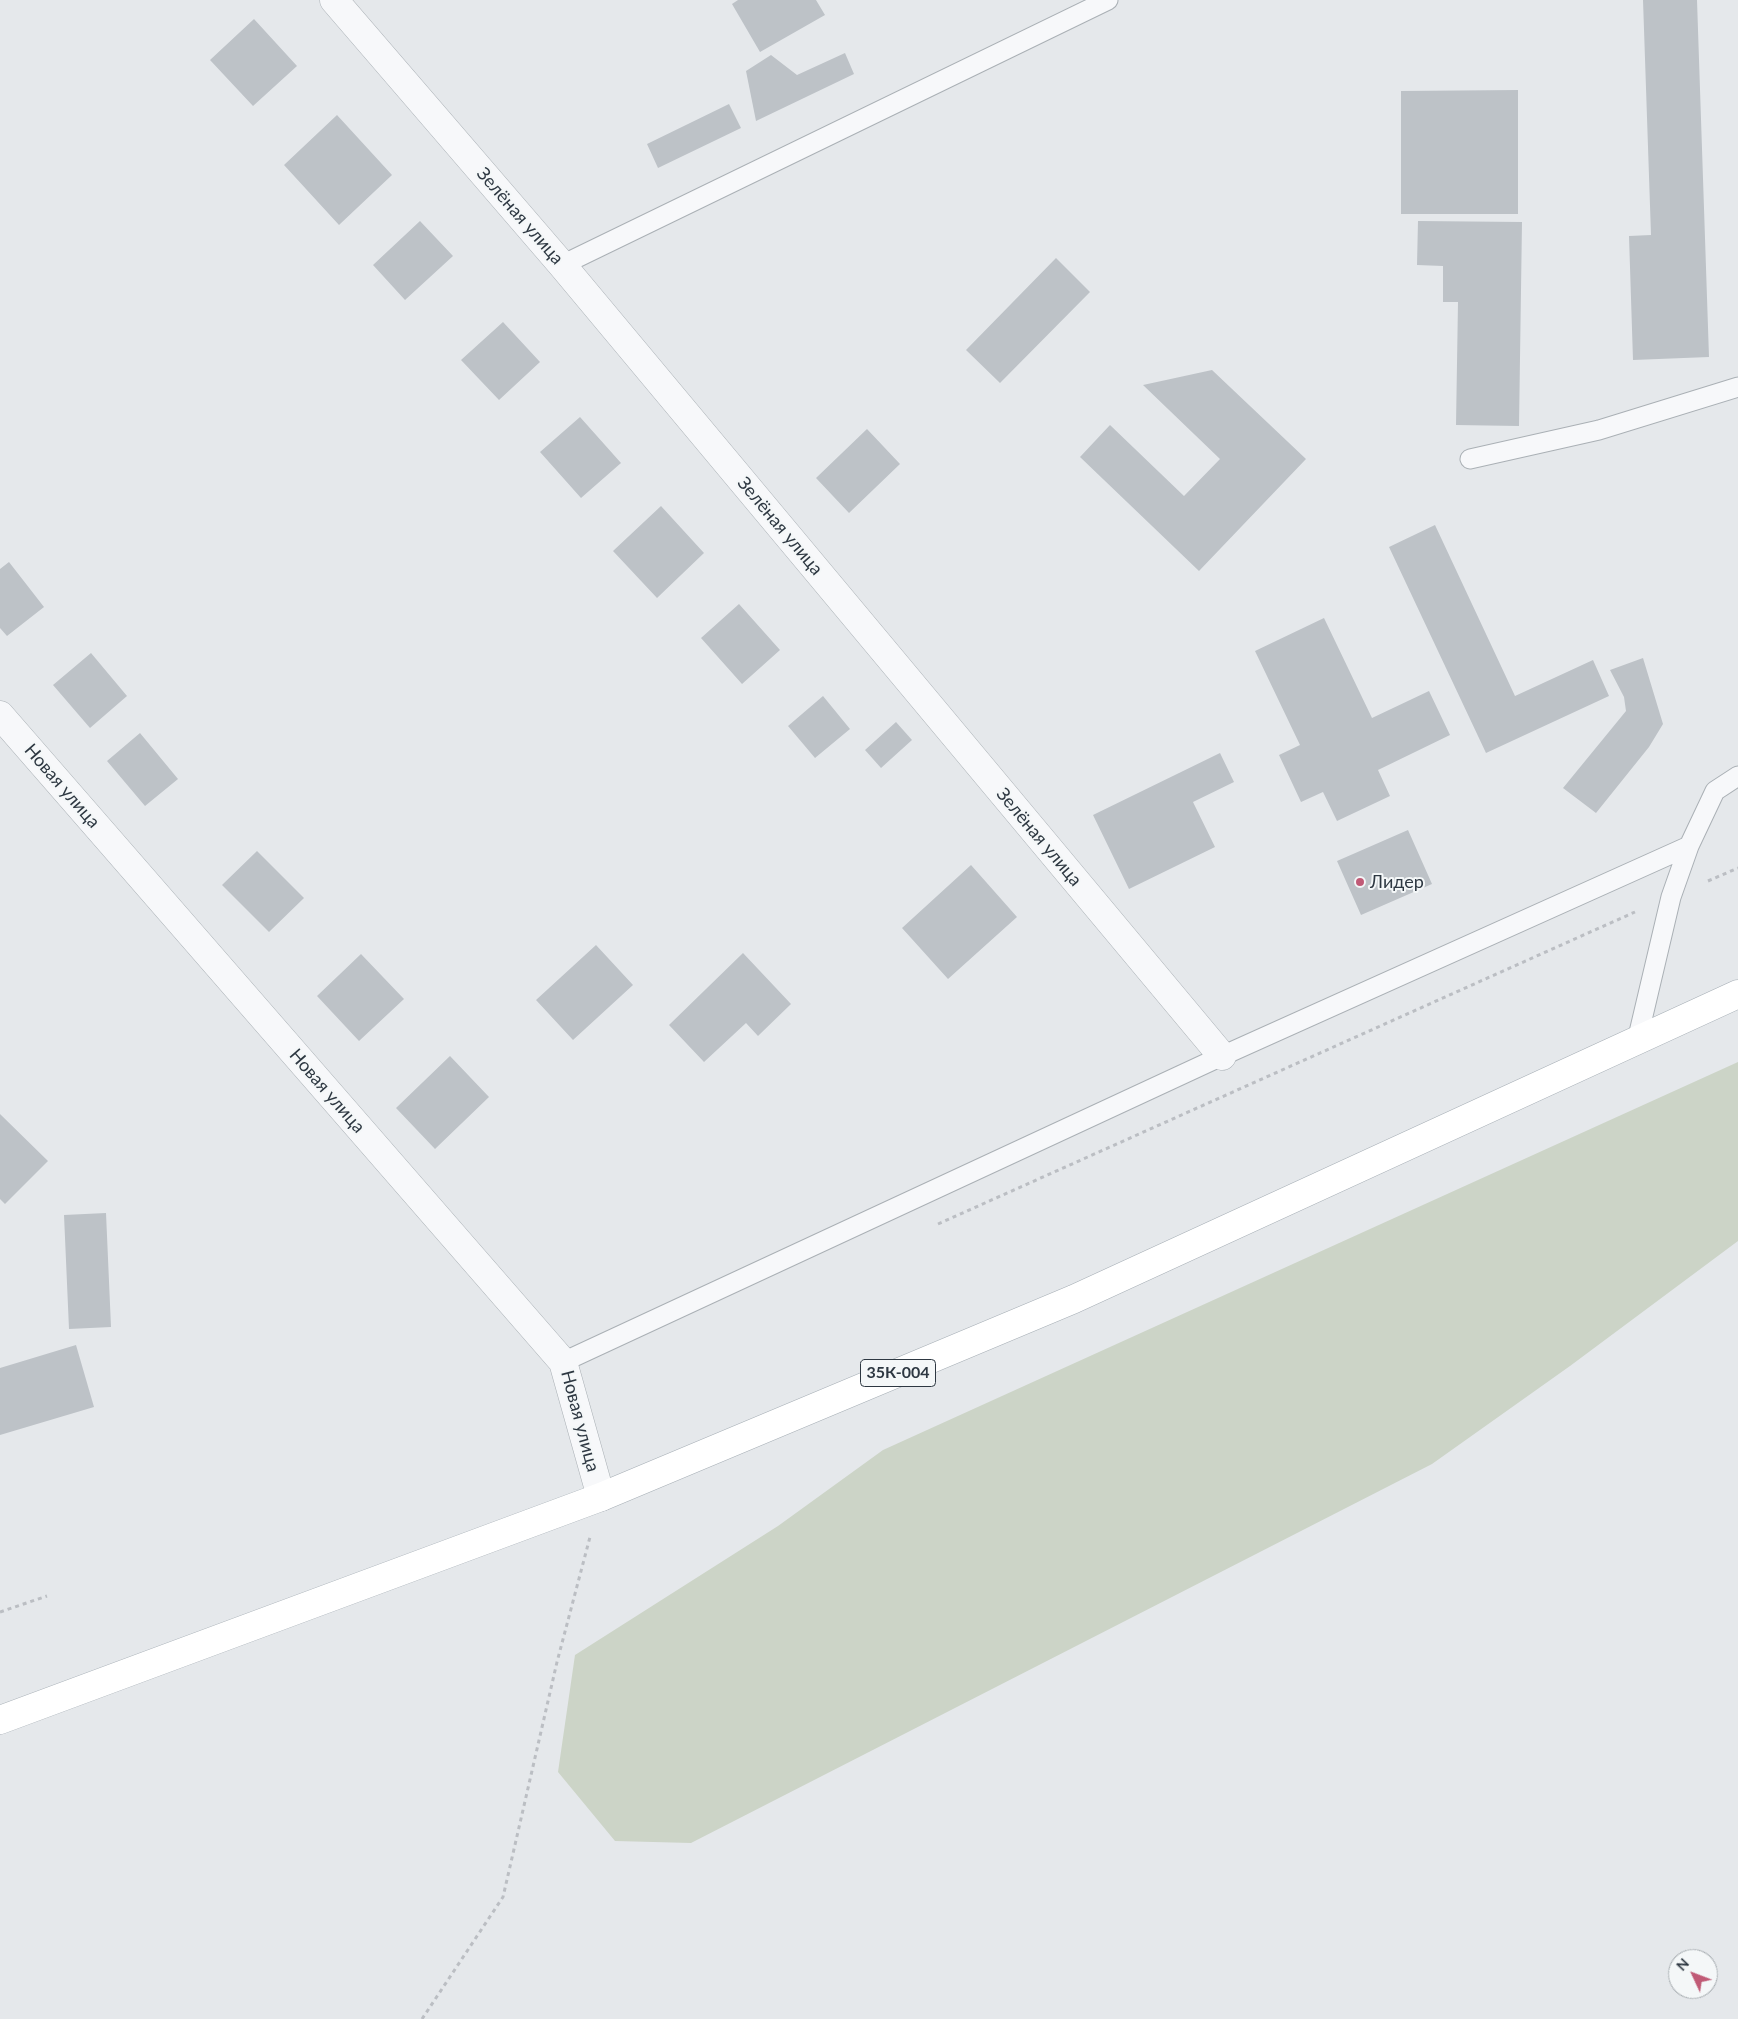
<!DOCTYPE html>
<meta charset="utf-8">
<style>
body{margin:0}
#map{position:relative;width:1738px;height:2019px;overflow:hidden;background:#e5e8eb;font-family:Lato,sans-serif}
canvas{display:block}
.north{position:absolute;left:1668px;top:1949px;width:50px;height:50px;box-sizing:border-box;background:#f4f7f8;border:1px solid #a5abaf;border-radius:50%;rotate:313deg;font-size:14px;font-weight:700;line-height:20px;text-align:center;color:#2e3842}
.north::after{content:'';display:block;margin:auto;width:18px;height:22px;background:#c05a76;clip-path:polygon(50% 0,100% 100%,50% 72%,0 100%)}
</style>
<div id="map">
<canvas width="1738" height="2019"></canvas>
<div class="north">N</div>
</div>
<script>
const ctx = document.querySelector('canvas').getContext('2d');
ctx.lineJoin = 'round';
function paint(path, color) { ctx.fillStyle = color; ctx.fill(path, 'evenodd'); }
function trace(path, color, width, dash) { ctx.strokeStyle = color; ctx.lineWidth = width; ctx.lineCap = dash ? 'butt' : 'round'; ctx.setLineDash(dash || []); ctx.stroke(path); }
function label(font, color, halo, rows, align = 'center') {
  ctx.font = font + ' Lato,sans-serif'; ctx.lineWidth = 4; ctx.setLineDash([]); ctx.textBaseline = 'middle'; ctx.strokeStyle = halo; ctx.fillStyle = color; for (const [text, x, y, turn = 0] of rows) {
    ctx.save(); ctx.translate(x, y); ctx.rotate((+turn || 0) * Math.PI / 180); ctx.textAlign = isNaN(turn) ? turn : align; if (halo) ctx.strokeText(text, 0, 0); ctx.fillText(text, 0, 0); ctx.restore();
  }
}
const green = new Path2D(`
 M1738,1062V1241L1570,1366L1432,1464L691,1843L615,1841L558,1772L575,1655L778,1526L883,1450Z`);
const building = new Path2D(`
 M738,0H816L825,15L760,52L732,4Z
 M1643,0H1697L1709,357L1633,360L1629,236L1651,235Z
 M254,19L297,66L253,106L210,60Z
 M845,53L854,74L756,121L746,71L771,55L797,75Z
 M1518,90V214H1401V91Z
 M729,104L741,128L658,168L647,144Z
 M337,115L392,175L339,225L284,165Z
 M420,221L453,256L405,300L373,265Z
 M1418,221L1522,222L1519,426L1456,425L1458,302H1443V266L1417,265Z
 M1056,258L1090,292L1000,383L966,350Z
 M503,322L540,362L499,400L461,360Z
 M1212,370L1306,459L1199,571L1080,457L1110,425L1184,496L1220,459L1143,385Z
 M580,417L621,463L581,498L540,452Z
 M867,429L900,464L849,513L816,478Z
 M661,506L704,553L657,598L613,551Z
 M1435,525L1515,696L1593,660L1609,696L1486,753L1389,547Z
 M9,562L44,607L7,636L0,628V569Z
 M739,604L780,650L742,684L701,638Z
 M1324,618L1372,718L1429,691L1450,735L1378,770L1390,796L1337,821L1323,792L1301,802L1279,755L1300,745L1255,651Z
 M91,653L127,696L90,728L53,685Z
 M1643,658L1663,724L1649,747L1596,813L1563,788L1626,711L1624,697L1610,670Z
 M823,696L850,729L815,758L788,726Z
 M896,722L912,740L881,768L865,750Z
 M140,733L178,779L145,806L107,761Z
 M1220,753L1234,782L1193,802L1215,847L1129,889L1093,815Z
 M1408,830L1432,884L1361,915L1337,861Z
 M257,851L304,898L269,932L222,885Z
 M971,865L1017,917L948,979L902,928Z
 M596,945L633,985L573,1040L536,1000Z
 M743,953L791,1004L758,1036L746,1023L704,1062L669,1025Z
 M361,954L404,999L359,1041L317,996Z
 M450,1056L489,1097L435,1149L396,1108Z
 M0,1114L48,1161L5,1204L0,1199Z
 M106,1213L111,1327L69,1329L64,1215Z
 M76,1345L94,1407L0,1435V1368Z`);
const path = new Path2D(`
 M1708,881L1738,868
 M938,1224L1635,912
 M0,1612L47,1596
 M422,2019L503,1897L557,1662L590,1537`);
const lane = new Path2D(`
 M562,265L1108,0
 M1470,459L1599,430L1738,387
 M1637,1041L1671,897L1689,846L1715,791L1738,776
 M563,1362L1222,1056L1689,846`);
const street = new Path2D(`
 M334,0L562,265L1222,1056
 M0,715L563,1362L601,1497`);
const primary = new Path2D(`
 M0,1720L601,1497L1074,1299L1738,994`);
const markers = [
 [1360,882,5,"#c05a76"]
];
const shields = [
 [898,1373,75]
];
const shieldNames = [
 ["35К-004",898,1373]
];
const streetNames = [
 ["Зелёная улица",520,216,49],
 ["Зелёная улица",780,526,50],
 ["Новая улица",62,786,49],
 ["Зелёная улица",1039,837,50],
 ["Новая улица",327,1091,49],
 ["Новая улица",580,1421,75]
];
const poiNames = [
 ["Лидер",1370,882]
];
paint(green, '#ccd4c7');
paint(building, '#bdc2c7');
trace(lane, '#aab0b5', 21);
trace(street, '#aab0b5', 29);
trace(primary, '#a6aeb5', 29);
trace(path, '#bbbec3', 3, [4, 4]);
trace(lane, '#f7f8fa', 19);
trace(street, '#f7f8fa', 28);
trace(primary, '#fff', 28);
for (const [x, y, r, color] of markers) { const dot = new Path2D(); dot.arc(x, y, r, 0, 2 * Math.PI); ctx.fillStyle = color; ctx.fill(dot); trace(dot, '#f4f7f8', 2); }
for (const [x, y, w] of shields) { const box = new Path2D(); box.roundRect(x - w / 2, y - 13.5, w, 27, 4); ctx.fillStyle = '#f4f7f8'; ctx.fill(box); trace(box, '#2e3842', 1); }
label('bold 16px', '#2e3842', null, shieldNames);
label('18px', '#2e3842', '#f4f7f8', streetNames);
label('18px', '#2e3842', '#f4f7f8', poiNames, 'left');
</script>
